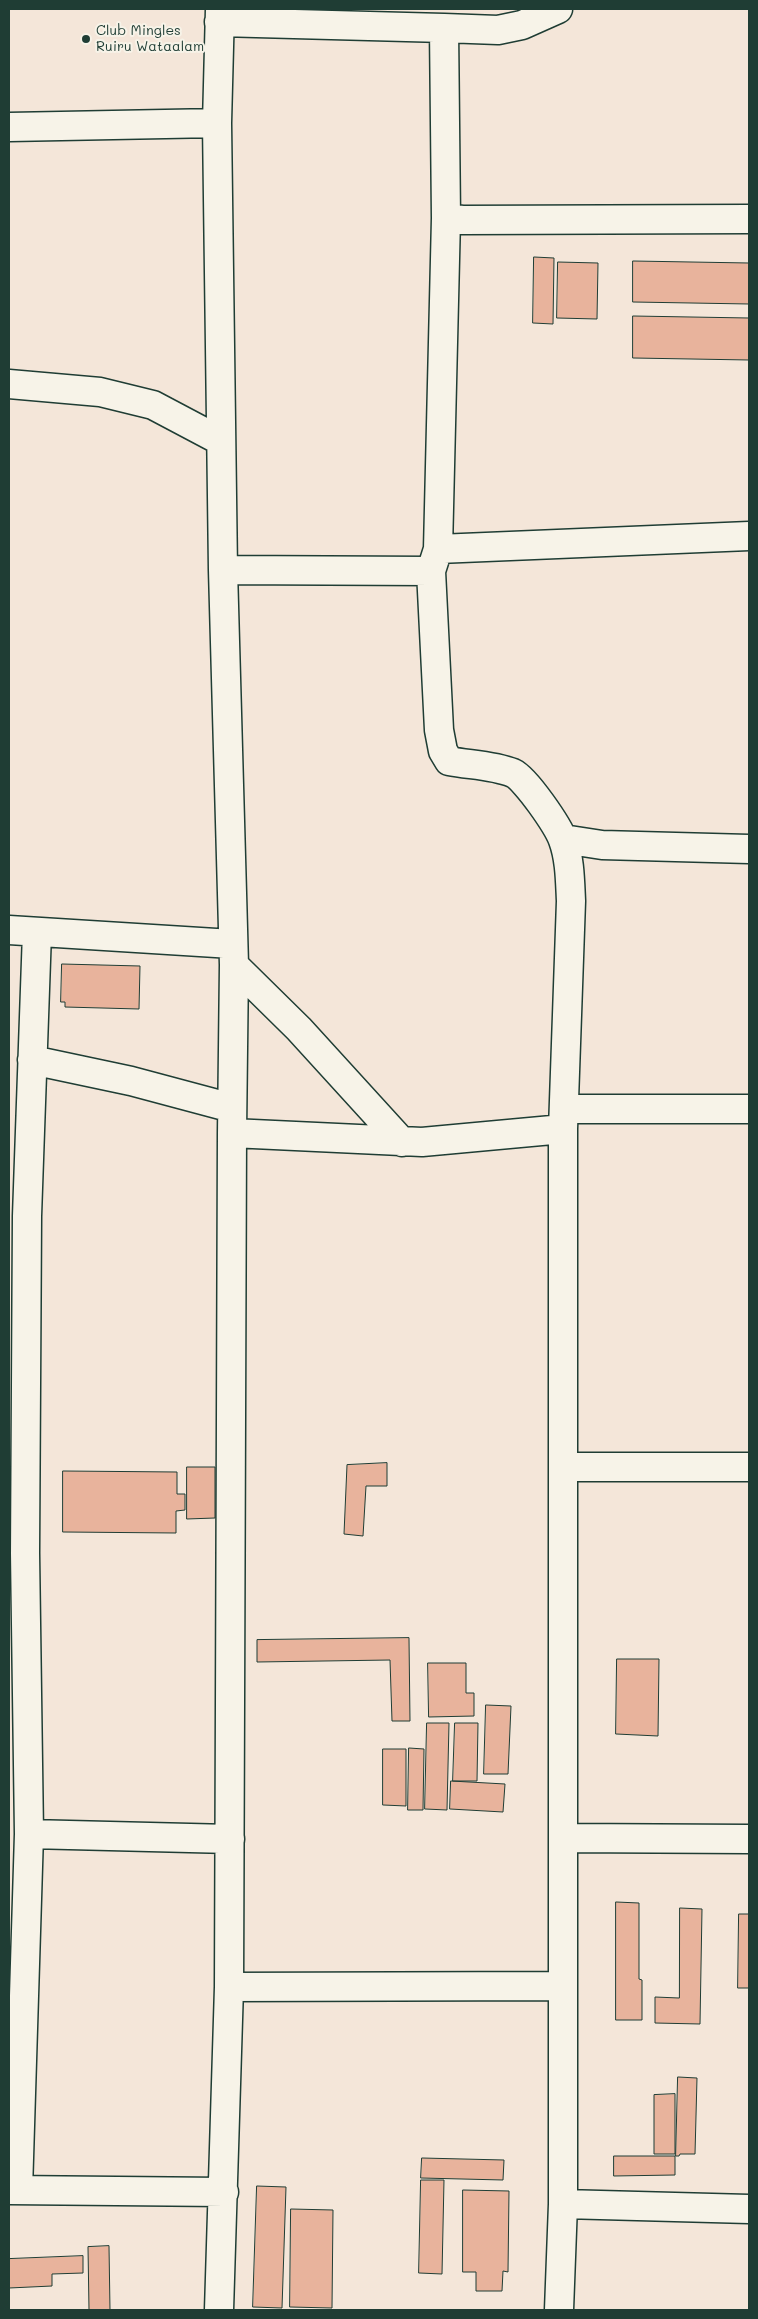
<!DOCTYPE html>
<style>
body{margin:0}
#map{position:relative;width:758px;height:2319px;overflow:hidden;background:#f4e6d9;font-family:Mali,sans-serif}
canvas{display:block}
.frame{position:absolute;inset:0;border:10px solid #1f3d34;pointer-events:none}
</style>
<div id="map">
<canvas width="758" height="2319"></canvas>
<div class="frame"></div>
</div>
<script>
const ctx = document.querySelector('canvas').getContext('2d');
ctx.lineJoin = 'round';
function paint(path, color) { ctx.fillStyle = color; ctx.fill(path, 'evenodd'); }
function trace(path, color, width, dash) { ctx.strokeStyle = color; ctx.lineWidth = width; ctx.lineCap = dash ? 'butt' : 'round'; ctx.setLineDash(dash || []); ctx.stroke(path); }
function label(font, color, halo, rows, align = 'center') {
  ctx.font = font + ' Mali,sans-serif'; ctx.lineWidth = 4; ctx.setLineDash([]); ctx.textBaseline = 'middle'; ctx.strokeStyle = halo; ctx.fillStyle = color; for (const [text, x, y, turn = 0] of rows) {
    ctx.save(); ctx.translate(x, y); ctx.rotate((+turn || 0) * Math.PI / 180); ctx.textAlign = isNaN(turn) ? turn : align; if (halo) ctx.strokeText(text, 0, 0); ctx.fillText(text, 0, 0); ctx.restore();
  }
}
const building = new Path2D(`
 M534,257L554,258L553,324L533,323Z
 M633,261L749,263V304L633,302Z
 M558,262L598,263L597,319L557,318Z
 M633,316L749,318V360L633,358Z
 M62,964L140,966L139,1009L65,1007V1002H61Z
 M387,1463V1486H366L363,1536L344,1534L347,1465Z
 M187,1467H215V1518L187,1519Z
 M63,1471L177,1472V1494H185V1510L176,1511V1533L63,1532Z
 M409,1638L410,1721H392L390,1660L257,1662V1640Z
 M617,1659H659L658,1736L616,1734Z
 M428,1663H466V1693H474V1716L429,1717Z
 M486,1705L511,1706L508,1774H484Z
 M427,1723H449L447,1810L425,1809Z
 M455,1723H478L477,1781H453Z
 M409,1748L424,1749L423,1810H408Z
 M383,1749H406V1806L383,1805Z
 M451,1781L505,1784L503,1812L450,1809Z
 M616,1902L639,1903V1979L642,1980V2020H616Z
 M680,1908L702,1909L700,2024L655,2023V1997L679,1998Z
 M739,1914H749V1988H738Z
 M678,2077L697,2078L695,2154H680L679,2156H676Z
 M675,2094V2154H654V2095Z
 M614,2156H675V2175L614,2176Z
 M422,2158L504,2160L503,2180L421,2178Z
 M421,2180H444L442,2274L419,2273Z
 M257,2186L286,2187L282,2308L253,2307Z
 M463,2190L509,2191L508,2272L503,2271L502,2291H476V2272H463Z
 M291,2209L333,2210L332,2308L290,2307Z
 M109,2246L110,2310H89L88,2247Z
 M83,2256V2273L52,2274V2286L9,2288V2259Z`);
const minor = new Path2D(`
 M219,22L444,28L446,218
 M444,28L498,30L522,25L558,9
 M9,127L217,123
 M9,384L100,392L153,405L221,441
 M438,549L446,218L462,220L749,219
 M223,570L431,571L438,549L749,536
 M431,571L439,730L443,751L449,761C470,765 493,765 513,773C526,779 558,826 563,840C570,859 570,881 571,901L563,1129V2204L559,2310
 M563,839L602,845L749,849
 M9,930L232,944
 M234,965L299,1029L402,1142
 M32,1060L131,1081L232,1108
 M564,1109H749
 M232,1133L422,1142L563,1129
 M563,1467H749
 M29,1834L230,1839
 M564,1838L749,1839
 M229,1987L563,1986
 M9,2190L224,2192
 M18,2190L29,1834L25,1553L27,1216L37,932
 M563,2204L749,2209
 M219,2310L229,1987L232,1133L234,965L223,570L217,123L220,9`);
const markers = [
 [86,39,5,"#1f3d34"]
];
const poiNames = [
 ["Club Mingles",96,31],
 ["Ruiru Wataalam",96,47]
];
paint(building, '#e8b39c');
trace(building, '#1f3d34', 1);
trace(minor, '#1f3d34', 31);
trace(minor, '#f7f3e8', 28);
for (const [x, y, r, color] of markers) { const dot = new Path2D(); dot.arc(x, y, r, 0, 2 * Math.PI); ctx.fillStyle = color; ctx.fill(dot); trace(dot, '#f7f3e8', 2); }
label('14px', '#1f3d34', '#f7f3e8', poiNames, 'left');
</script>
